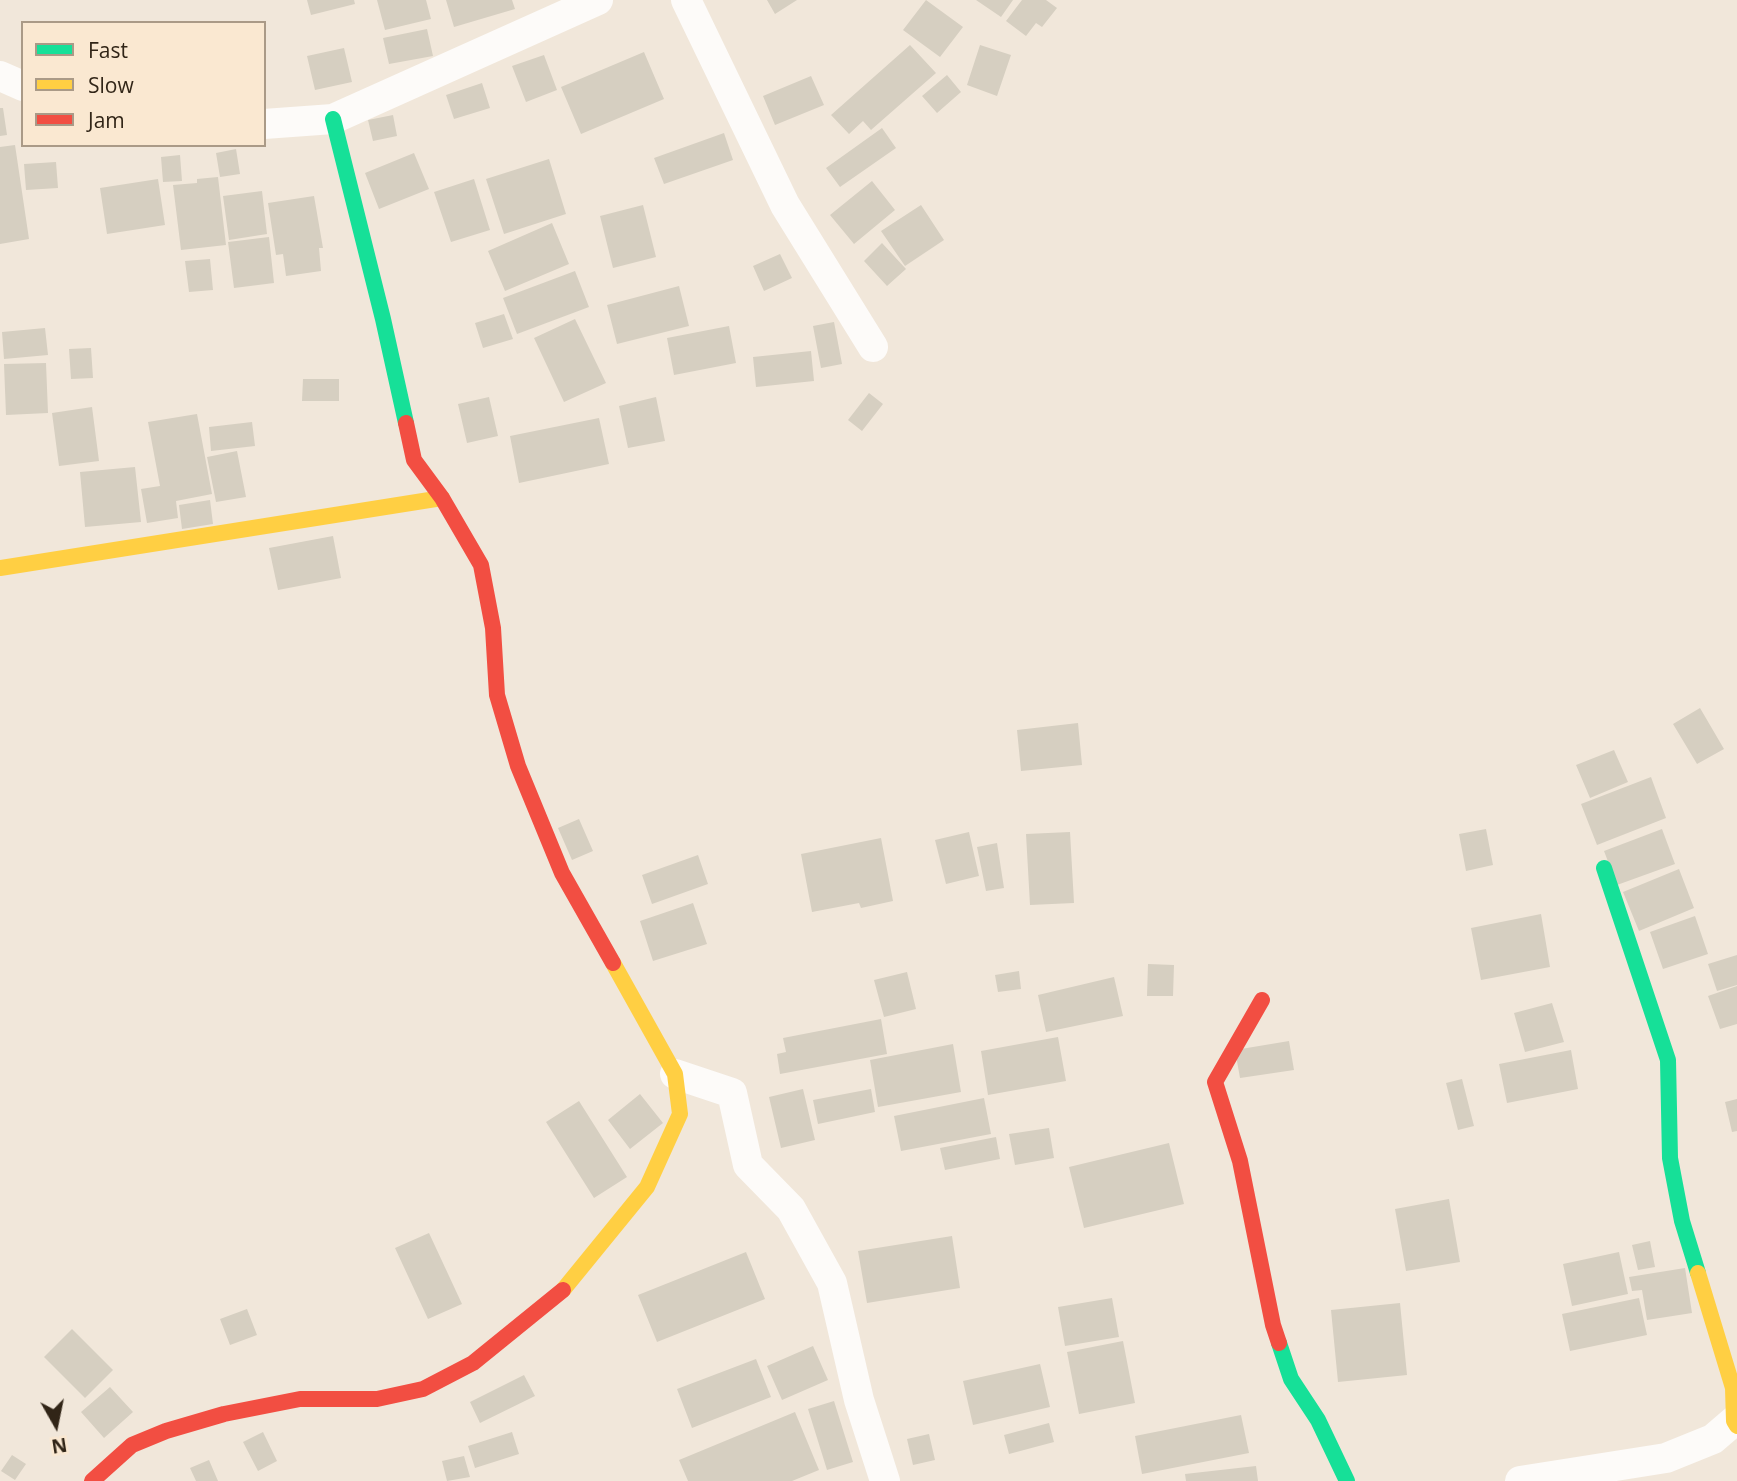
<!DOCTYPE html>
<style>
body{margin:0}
#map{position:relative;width:1737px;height:1481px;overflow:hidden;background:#f1e7da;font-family:"Open Sans",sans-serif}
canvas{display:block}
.legend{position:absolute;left:21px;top:21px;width:245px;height:126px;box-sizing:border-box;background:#fae8d1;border:2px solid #aa9a87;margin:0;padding:9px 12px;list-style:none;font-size:21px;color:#312517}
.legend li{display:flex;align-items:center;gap:14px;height:35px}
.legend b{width:35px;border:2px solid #aa9a87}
.north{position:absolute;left:21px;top:1390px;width:70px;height:70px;-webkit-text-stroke:5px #fae8d1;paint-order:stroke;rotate:171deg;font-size:19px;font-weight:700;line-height:28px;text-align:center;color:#312517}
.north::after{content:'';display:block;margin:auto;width:24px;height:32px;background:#312517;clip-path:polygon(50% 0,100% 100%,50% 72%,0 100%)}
</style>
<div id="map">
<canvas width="1737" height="1481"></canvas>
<ul class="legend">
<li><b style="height:9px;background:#16e098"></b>Fast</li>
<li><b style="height:9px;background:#ffcf43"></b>Slow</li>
<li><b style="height:9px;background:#f24e42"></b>Jam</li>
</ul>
<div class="north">N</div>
</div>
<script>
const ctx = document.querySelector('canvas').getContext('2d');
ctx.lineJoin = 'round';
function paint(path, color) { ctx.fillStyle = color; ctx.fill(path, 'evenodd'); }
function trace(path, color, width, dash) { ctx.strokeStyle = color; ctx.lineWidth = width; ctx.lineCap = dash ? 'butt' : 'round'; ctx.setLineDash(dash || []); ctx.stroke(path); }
const building = new Path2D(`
 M307,0H354L355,4L311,15Z
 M377,0H426L431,19L385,30Z
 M446,0H512L515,9L454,27Z
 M767,0H797L775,14Z
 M926,0L963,27L940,57L903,30Z
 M976,0H1013L1001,17Z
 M1022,0H1046L1057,8L1042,27L1036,23L1026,36L1006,21Z
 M427,29L433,56L389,64L383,38Z
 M910,45L936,73L871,130L863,121L849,134L831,115Z
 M980,45L1011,55L997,96L967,85Z
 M344,48L352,82L315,90L307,56Z
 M644,52L664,99L581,134L561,87Z
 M544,55L557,90L526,102L512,66Z
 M947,75L961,92L937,113L922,96Z
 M811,76L824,105L775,125L763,96Z
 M482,83L490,108L454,119L446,95Z
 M0,108H3L7,135L0,136Z
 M393,115L397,136L373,141L368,120Z
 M882,128L896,148L840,187L826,168Z
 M724,133L733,160L664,184L654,158Z
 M15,145L29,239L0,244V147Z
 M236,149L240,174L220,177L216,153Z
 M414,153L429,189L379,209L365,173Z
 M180,155L182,181L163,182L161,157Z
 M549,159L566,214L504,234L486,179Z
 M56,162L58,188L26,190L24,164Z
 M218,177L226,245L181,250L173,185L197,183V179Z
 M158,179L165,225L107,234L100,188Z
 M474,179L490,230L451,242L434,192Z
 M872,181L895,210L854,244L830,215Z
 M262,191L267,234L229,240L223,196Z
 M314,196L323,248H319L321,271L286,276L283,254L276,255L268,203Z
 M643,205L656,257L613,268L600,216Z
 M921,205L944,240L905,266L881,231Z
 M552,223L569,264L505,291L488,251Z
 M269,237L274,283L234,288L228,242Z
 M882,243L906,269L887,286L864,261Z
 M780,254L792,278L764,291L753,266Z
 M210,259L213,290L189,292L185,261Z
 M575,271L589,307L517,334L503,298Z
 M679,286L689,326L617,344L607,305Z
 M504,314L513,339L483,348L475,323Z
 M575,319L606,383L564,402L534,338Z
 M834,322L842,364L821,368L813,326Z
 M729,326L736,363L674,375L667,338Z
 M45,328L48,355L4,359L2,332Z
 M91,348L93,378L71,379L69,349Z
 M811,351L814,381L756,387L753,357Z
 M46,363L48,413L6,415L4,364Z
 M303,379H339V401H302Z
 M869,393L883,404L862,431L848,420Z
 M489,397L498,436L467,443L458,404Z
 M656,397L665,441L628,448L619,406Z
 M92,407L99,461L59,466L52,413Z
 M197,414L212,494L176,501L178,518L147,523L141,489L160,486L148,422Z
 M599,418L609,464L519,483L510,436Z
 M252,422L255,446L211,451L209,427Z
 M237,451L246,497L216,502L207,457Z
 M135,467L141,522L85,527L80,472Z
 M210,500L213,524L182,529L179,505Z
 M333,536L341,578L278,590L269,548Z
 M1700,708L1724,749L1697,764L1673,724Z
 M1078,723L1082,765L1021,771L1017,730Z
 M1614,750L1628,782L1590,798L1576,765Z
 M1651,777L1666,818L1597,845L1581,804Z
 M579,819L593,851L572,860L558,828Z
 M1486,829L1493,865L1466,871L1459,834Z
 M1662,829L1675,864L1617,885L1604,851Z
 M969,832L979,876L946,884L935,840Z
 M1070,832L1074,903L1030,905L1026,834Z
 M881,838L893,901L861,908L859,903L812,912L801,854Z
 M997,843L1004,888L986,891L977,847Z
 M698,855L708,884L652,904L642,875Z
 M1679,869L1694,908L1639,931L1623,892Z
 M693,903L707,944L653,961L640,921Z
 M1541,914L1550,967L1481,980L1471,928Z
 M1695,916L1708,954L1663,969L1650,932Z
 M1737,955V985L1717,991L1708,964Z
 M1148,964L1174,965L1173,996H1147Z
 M1019,971L1021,989L998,992L995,975Z
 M907,972L916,1009L884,1017L874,980Z
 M1114,977L1123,1016L1046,1032L1038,995Z
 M1737,986V1024L1720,1029L1708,996Z
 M1552,1003L1564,1042L1525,1052L1514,1013Z
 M881,1019L887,1054L780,1074L777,1054L786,1052L783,1038Z
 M1058,1037L1066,1081L988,1095L981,1051Z
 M1289,1041L1294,1070L1240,1078L1235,1050Z
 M953,1044L961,1092L878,1107L870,1060Z
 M1571,1050L1578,1089L1507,1103L1499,1064Z
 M1462,1079L1474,1126L1458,1130L1446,1083Z
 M803,1089L815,1140L781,1148L769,1097Z
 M871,1089L875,1112L818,1124L813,1100Z
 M640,1094L663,1123L630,1149L608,1120Z
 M984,1098L991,1134L901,1151L894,1116Z
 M1737,1099V1131L1732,1132L1725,1102Z
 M579,1101L627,1177L594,1198L546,1122Z
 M1049,1128L1054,1158L1015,1165L1009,1134Z
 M996,1137L1000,1159L945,1170L940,1148Z
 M1169,1143L1184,1204L1084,1228L1069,1167Z
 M1449,1199L1460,1262L1406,1271L1395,1209Z
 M429,1233L462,1304L428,1319L395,1248Z
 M952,1236L960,1288L867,1303L858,1251Z
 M1650,1241L1655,1267L1638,1270L1632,1245Z
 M746,1252L765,1299L657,1342L638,1295Z
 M1619,1252L1628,1294L1572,1306L1563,1264Z
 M1685,1268L1692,1313L1647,1320L1642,1290L1632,1291L1629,1277Z
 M1112,1298L1119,1337L1065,1346L1058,1307Z
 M1639,1298L1647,1335L1570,1351L1562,1314Z
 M1400,1303L1407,1375L1338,1382L1331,1310Z
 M247,1309L257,1335L230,1345L220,1319Z
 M72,1329L113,1370L85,1398L44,1357Z
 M1123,1341L1135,1403L1079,1414L1067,1352Z
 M813,1346L828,1380L782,1400L767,1366Z
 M756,1359L771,1397L692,1428L677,1389Z
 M1040,1364L1050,1407L973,1425L963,1381Z
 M524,1375L535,1396L480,1423L470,1402Z
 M110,1387L133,1412L104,1438L81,1412Z
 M834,1401L853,1462L827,1470L808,1409Z
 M795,1412L819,1470L792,1481H688L679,1460Z
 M1241,1415L1249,1453L1142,1474L1135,1436Z
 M1049,1423L1054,1442L1009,1454L1004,1435Z
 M263,1432L277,1461L258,1471L243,1442Z
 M512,1432L519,1454L475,1468L468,1446Z
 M929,1434L935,1460L913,1465L907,1439Z
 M12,1455L26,1464L15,1480L1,1471Z
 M464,1456L470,1477L447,1481L442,1461Z
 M209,1460L218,1481H196L190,1468Z
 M1256,1466L1258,1481H1186L1185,1474Z`);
const street = new Path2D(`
 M686,0L785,205L873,347
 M0,76L23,86
 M264,124L333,119L598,0
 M675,1074L732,1093L748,1165L791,1209L832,1283L859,1400L885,1481
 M1520,1481L1666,1458L1713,1439L1734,1421`);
const fast = new Path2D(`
 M333,119L383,319L406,423
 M1604,868L1668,1060L1670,1158L1682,1221L1698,1273
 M1279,1343L1291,1379L1318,1420L1347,1481`);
const slow = new Path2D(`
 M0,568L442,498
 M1698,1273L1733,1388L1734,1421L1737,1426
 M563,1290L647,1187L680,1114L675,1074L613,963`);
const jam = new Path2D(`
 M406,423L414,460L442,498L481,565L493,628L497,695L518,766L562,873L613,963
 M1262,1000L1215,1082L1240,1161L1273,1325L1279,1343
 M92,1481L132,1445L166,1431L224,1414L300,1399H377L423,1389L473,1363L563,1290`);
paint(building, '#d6cfc1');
trace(street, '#fdfbf9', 30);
trace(fast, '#16e098', 16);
trace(slow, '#ffcf43', 16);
trace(jam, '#f24e42', 16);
</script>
